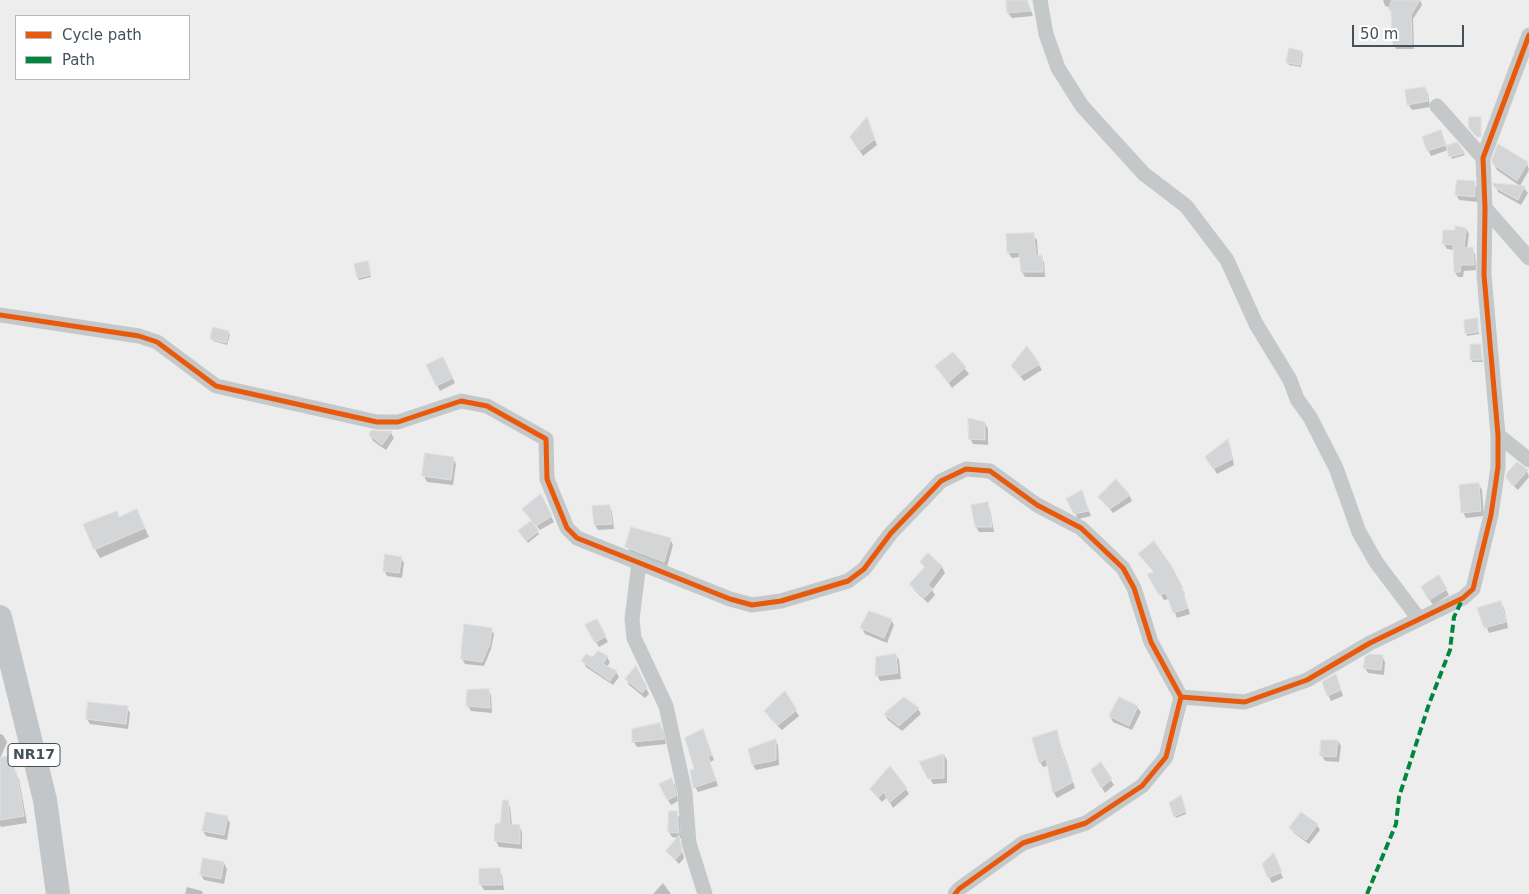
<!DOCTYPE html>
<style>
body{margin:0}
#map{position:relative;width:1529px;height:894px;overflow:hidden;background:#eeeded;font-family:"DejaVu Sans",sans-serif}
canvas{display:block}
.legend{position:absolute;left:15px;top:15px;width:175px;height:65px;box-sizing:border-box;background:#fff;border:1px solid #b5b9bd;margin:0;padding:6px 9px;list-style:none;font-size:15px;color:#455159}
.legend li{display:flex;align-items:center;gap:10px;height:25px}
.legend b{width:25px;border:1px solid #b5b9bd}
.scale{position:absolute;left:1352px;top:25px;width:112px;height:22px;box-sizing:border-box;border:2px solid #455159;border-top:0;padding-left:6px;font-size:15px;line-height:18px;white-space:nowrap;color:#455159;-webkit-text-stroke:4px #fff;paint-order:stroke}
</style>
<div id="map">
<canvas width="1529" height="894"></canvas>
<ul class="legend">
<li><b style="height:6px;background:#e8590c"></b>Cycle path</li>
<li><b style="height:6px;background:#00873e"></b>Path</li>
</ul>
<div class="scale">50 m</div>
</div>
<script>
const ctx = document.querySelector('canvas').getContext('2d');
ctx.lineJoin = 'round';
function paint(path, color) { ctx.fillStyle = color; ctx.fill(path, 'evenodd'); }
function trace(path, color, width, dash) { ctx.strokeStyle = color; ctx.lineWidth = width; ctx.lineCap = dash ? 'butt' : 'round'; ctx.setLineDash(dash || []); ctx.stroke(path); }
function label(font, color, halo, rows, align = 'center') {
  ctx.font = font + ' "DejaVu Sans",sans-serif'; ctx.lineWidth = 5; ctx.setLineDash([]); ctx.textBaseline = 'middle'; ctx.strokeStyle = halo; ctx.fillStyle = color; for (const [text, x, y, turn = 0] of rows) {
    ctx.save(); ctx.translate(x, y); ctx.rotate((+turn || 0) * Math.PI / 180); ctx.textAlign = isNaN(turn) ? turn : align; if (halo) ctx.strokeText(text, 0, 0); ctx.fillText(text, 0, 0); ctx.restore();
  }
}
const shadow = new Path2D(`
 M1007,0H1027L1033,16L1012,18L1008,13Z
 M1383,0H1420L1422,5L1413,19L1414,49H1396L1394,45L1391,8L1385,6Z
 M1302,52L1303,54L1301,67L1289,65L1288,63Z
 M1425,88L1428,94L1430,107L1412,110L1408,104Z
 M867,119L877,145L863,156L851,137Z
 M1443,137L1447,147L1456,144L1465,155L1452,159L1448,150L1431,156L1428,150Z
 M1527,163L1529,170L1520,186L1497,170L1494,164Z
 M1474,183L1477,188L1478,202L1459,200L1456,194Z
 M1495,185L1524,188L1528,193L1521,205L1498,192Z
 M1466,229L1469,234L1467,249H1472L1475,254L1476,270L1464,271L1463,277H1458L1455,272L1454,250L1447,249L1444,244L1456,232Z
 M1033,235L1037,240L1038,257H1041L1044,262L1045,277H1025L1022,272L1021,257L1012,258L1008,252Z
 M368,262L371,277L359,280L358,277Z
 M1477,319L1479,334L1467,336L1466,321Z
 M228,332L230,334L227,345L213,341L212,339Z
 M1480,345L1483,362H1472L1471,346Z
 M953,354L969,374L952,388L940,371Z
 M445,364L455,383L440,391L427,366Z
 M1039,365L1042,370L1024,381L1012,366Z
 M985,423L988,429V445L973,444L970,438Z
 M373,432L391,433L394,438L386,450L373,441L370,435Z
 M1227,441L1230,445L1234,465L1217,474L1207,457Z
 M453,458L456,464L453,485L427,482L424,476Z
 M1527,471L1529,477L1518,490L1511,484L1507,478Z
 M1479,485L1482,490L1484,516L1466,518L1463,512Z
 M1082,492L1091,516L1078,519L1075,513Z
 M1129,495L1132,501L1113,513L1100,497Z
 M543,501L554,522L540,530L527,515Z
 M987,504L990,509L994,532H979L976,527Z
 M609,506L612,511L614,529L598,530L595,525Z
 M137,511L149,537L100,558L95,549L119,518Z
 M530,523L539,534L528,543L521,533Z
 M670,539L673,545L667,567L630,552L627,547Z
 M928,554L942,567L945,573L932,590L935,595L928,603L914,590L911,584L925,569L921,562Z
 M1140,554L1171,568L1185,594H1184L1190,614L1177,618L1169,599L1164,600L1149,575L1155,573Z
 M401,558L404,563L402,578L387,576L384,570Z
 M1439,577L1449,595L1433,605L1422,587Z
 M1501,602L1504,608L1508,628L1489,633L1479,608Z
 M596,620L608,642L599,647L586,626Z
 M891,620L894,625L887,643L865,634L862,628Z
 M491,630L494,634L491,649L484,666L465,664L462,659Z
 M896,655L899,660L901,679L880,681L877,675Z
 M1382,656L1385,662L1384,675L1368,673L1364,667Z
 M607,657L610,662L607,667L616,672L619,677L613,685L586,667L583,661Z
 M639,673L649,694L645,698L629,685L626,679Z
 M1336,675L1343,696L1331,701L1328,695Z
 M488,690L491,695L492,713L471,711L468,706Z
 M1137,707L1141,712L1132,730L1113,722L1110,716Z
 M127,708L130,713L128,729L90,724L87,719Z
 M918,709L921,714L902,731L888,720L885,715Z
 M795,710L799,716L782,730L769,717L766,711Z
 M659,724L663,730L666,744L637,747L634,742Z
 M1056,731L1075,788L1057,798L1054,793L1049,765L1043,767L1040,762Z
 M0,734L3,735L7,742L0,759L10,758L14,764L15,773L19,779L27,823L1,827L0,825Z
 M705,736L714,760L710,762L718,786L698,792L695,787V769Z
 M775,740L778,745L779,765L756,770L753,765Z
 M1338,741L1341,746L1339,762L1325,761L1322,756Z
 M944,755L947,760V783L933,784L921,762Z
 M1101,764L1114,785L1105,793L1092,771Z
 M672,780L675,785L678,801L671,805L668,800Z
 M906,789L909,794L893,808L887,797L882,802L871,790Z
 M1182,799L1186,814L1176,818L1175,816Z
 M507,801L510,807L512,825L519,826L522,832V849L499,847L496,841Z
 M676,813L680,818L681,838H679L684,858L679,864L667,851L678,838L672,837L669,832Z
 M227,818L230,823L227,840L206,836L203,831Z
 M1317,825L1320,830L1309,844L1294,833L1291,828Z
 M1275,859L1283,878L1272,883L1269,877Z
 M224,863L227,869L224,884L204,880L201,875Z
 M499,869L502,875L504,890H484L481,885Z
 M663,883L671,894H653Z
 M187,887L202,891L203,894H185Z`);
const building = new Path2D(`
 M1006,0H1027L1031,11L1007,13Z
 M1392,0H1420L1411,15L1412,45L1393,46L1391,11L1389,10Z
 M1289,48L1302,51L1300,65L1286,63Z
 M1425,87L1428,101L1407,105L1405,90Z
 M867,117L875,139L859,151L850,137Z
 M1469,117H1481V137H1477L1469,128Z
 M1441,130L1446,145L1427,151L1422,137Z
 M1457,142L1465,153L1449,157L1446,146Z
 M1498,144L1528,162L1517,181L1493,164L1492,160Z
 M1457,180L1475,181V197L1455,195Z
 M1493,183L1525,186L1518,200L1494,187Z
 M1455,226L1466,228L1464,248L1473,247L1474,265H1461L1460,272H1454L1453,245L1442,244L1443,230H1455Z
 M1034,233L1036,256L1042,255L1043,272H1021L1019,252L1007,253L1006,234Z
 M368,261L371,275L357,278L354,264Z
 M1478,318V332L1465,334L1464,320Z
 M213,327L229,331L226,343L210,339Z
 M1481,344L1482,360H1470V345Z
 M1027,346L1040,364L1020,376L1011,366Z
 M953,352L966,367L948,383L935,366Z
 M443,357L453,378L436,386L426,365Z
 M968,418L985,422V440L969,439Z
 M372,430L377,431H392L382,445L369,435Z
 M1228,439L1232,459L1213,469L1205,457Z
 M425,453L454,457L451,480L422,476Z
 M1517,462L1528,470L1514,486L1506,478L1507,473Z
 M1116,479L1130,495L1110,509L1098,497Z
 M1479,483L1481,511L1461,513L1459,485Z
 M1082,490L1089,511L1074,514L1066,499Z
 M541,494L552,516L536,526L522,509Z
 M988,502L992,527H975L971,505Z
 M610,505L612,524L594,525L592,506Z
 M137,509L145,528L94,550L83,524L117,511L119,517Z
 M531,521L539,531L526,541L518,531Z
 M631,527L671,538L664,562L625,547Z
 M1154,541L1172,567L1183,588L1182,589L1188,608L1173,613L1166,593L1159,595L1147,574L1154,572L1138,554Z
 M928,553L942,566L928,585L933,589L924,598L909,584L925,567L920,562Z
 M385,554L402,557L399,573L383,571Z
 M1439,575L1447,589L1429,600L1421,587Z
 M1501,601L1506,622L1484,628L1477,608Z
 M869,611L892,619L884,638L860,628Z
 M597,619L606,636L595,643L585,625Z
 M464,624L492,628L490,644L482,662L461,659Z
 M598,651L608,656L603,664L617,671L610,681L581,661L586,654L592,657Z
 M896,654L898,673L875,676L876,657Z
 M1370,654L1383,655L1381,670L1363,668L1365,657Z
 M636,666L647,687L642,693L625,679Z
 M1336,674L1341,690L1327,696L1322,682Z
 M489,689L490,708L466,706L467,690Z
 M785,691L797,710L778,725L764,711Z
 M904,697L919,708L899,726L884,714Z
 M1119,697L1138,706L1129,726L1109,716Z
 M88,702L128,706L126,724L86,719Z
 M660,723L664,739L632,742V729Z
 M703,729L712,755L708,756L716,780L693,788L690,770L694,769L685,738Z
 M1057,730L1065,763L1067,762L1073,782L1053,793L1046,759L1039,763L1032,738Z
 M776,739V760L752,765L748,749Z
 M1321,740H1338L1336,757L1320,756Z
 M944,754V778L928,779L919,762Z
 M11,756L14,772L16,771L18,780L24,816L0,820V758Z
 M1101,762L1112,779L1101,788L1091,770Z
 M890,766L907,788L889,803L884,792L878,798L870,789Z
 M672,778L676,796L667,800L659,784Z
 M1181,795L1186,811L1174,817L1169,803Z
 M503,800H508L510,824L520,825V844L494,841L495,824L500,823Z
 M669,811H677L679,833L668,832Z
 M206,812L228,816L224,835L202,831Z
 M1301,812L1318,824L1306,840L1289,828Z
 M679,835L682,852L675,860L666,851Z
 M1274,853L1282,872L1268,878L1262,864Z
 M203,858L224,862L221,879L200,875Z
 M500,868L502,885H479V869Z`);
const street = new Path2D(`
 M1040,0L1046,34L1058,68L1082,106L1144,174L1186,206L1227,260L1256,324L1290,380L1297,399L1310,417L1336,468L1359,532L1376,562L1419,619
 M1437,106L1483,158
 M1485,208L1529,258
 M0,315L139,336L157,342L216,386L377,422H398L461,401L487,406L546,439L547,479L567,528L577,538L730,599L752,605L781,601L848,581L864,569L891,533L941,481L966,469L990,471L1037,505L1081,528L1123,568L1134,588L1151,642L1181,697L1166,757L1142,786L1086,823L1023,843L959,889L955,894
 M1498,435L1529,460
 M639,563L632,619L634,638L666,706L685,793L689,843L705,894
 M1181,697L1245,702L1307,680L1370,643L1463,598L1473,589L1491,515L1498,467V435L1484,275L1485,208L1483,158L1529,35`);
const primary = new Path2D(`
 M0,617L45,800L58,894`);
const quiet = new Path2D(`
 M1367,894L1396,824L1399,797L1429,704L1450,650L1454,617L1463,598`);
const cycleway = new Path2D(`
 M0,315L139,336L157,342L216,386L377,422H398L461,401L487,406L546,439L547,479L567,528L577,538L730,599L752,605L781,601L848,581L864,569L891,533L941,481L966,469L990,471L1037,505L1081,528L1123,568L1134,588L1151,642L1181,697L1166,757L1142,786L1086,823L1023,843L959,889L955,894
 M1181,697L1245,702L1307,680L1370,643L1463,598L1473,589L1491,515L1498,467V435L1484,275L1485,208L1483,158L1529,35`);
const shields = [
 [34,755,52]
];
const shieldNames = [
 ["NR17",34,755]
];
paint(shadow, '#0003');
paint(building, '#d4d5d6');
trace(building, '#dfdfe0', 1);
trace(street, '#c5c8c9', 15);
trace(primary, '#c2c6c9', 24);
trace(quiet, '#00873e', 4, [8, 4]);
trace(cycleway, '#e8590c', 5);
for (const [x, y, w] of shields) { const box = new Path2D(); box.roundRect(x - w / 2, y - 11.5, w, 23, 4); ctx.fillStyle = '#fff'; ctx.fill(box); trace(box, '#455159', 1); }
label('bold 14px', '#455159', null, shieldNames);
</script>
